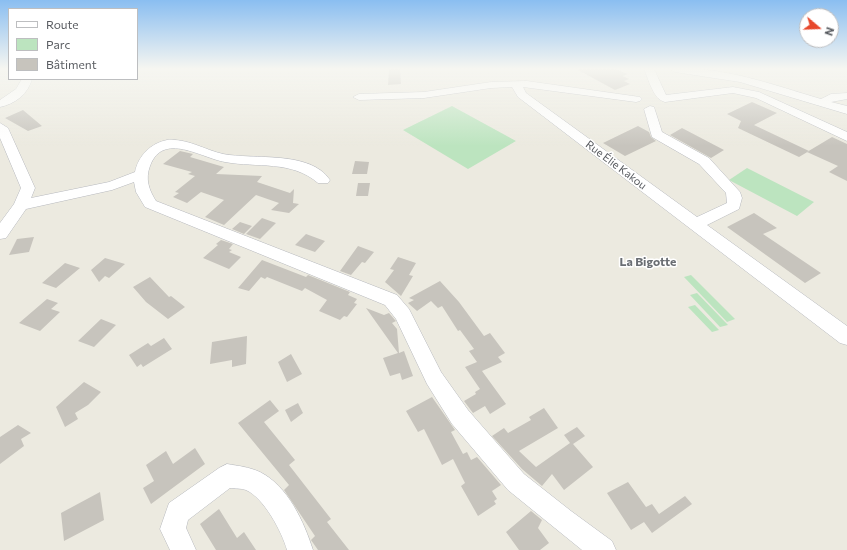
<!DOCTYPE html>
<meta charset="utf-8">
<style>
body{margin:0}
#map{position:relative;width:847px;height:550px;overflow:hidden;background:#eceae0;font-family:Commissioner,sans-serif}
canvas{display:block}
.legend{position:absolute;left:8px;top:8px;width:130px;height:72px;box-sizing:border-box;background:#fff;border:1px solid #bdbec0;margin:0;padding:5px 7px;list-style:none;font-size:12px;color:#595c61}
.legend li{display:flex;align-items:center;gap:8px;height:20px}
.legend b{width:20px;border:1px solid #bdbec0}
.north{position:absolute;left:799px;top:8px;width:40px;height:40px;box-sizing:border-box;background:#fff;border:1px solid #bdbec0;border-radius:50%;rotate:109deg;font-size:11px;font-weight:700;line-height:16px;text-align:center;color:#595c61}
.north::after{content:'';display:block;margin:auto;width:14px;height:18px;background:#e7472b;clip-path:polygon(50% 0,100% 100%,50% 72%,0 100%)}
</style>
<div id="map">
<canvas width="847" height="550"></canvas>
<ul class="legend">
<li><b style="height:5px;background:#fff"></b>Route</li>
<li><b style="height:11px;background:#bce4bf"></b>Parc</li>
<li><b style="height:11px;background:#c7c4bd"></b>Bâtiment</li>
</ul>
<div class="north">N</div>
</div>
<script>
const ctx = document.querySelector('canvas').getContext('2d');
ctx.lineJoin = 'round';
function paint(path, color) { ctx.fillStyle = color; ctx.fill(path, 'evenodd'); }
function trace(path, color, width, dash) { ctx.strokeStyle = color; ctx.lineWidth = width; ctx.lineCap = dash ? 'butt' : 'round'; ctx.setLineDash(dash || []); ctx.stroke(path); }
function label(font, color, halo, rows, align = 'center') {
  ctx.font = font + ' Commissioner,sans-serif'; ctx.lineWidth = 3; ctx.setLineDash([]); ctx.textBaseline = 'middle'; ctx.strokeStyle = halo; ctx.fillStyle = color; for (const [text, x, y, turn = 0] of rows) {
    ctx.save(); ctx.translate(x, y); ctx.rotate((+turn || 0) * Math.PI / 180); ctx.textAlign = isNaN(turn) ? turn : align; if (halo) ctx.strokeText(text, 0, 0); ctx.fillText(text, 0, 0); ctx.restore();
  }
}
const green = new Path2D(`
 M452,106L516,141L468,169L403,130Z
 M747,168L814,202L797,216L729,180Z
 M691,275L735,319L727,322L684,277Z
 M697,293L728,325L720,327L690,295Z
 M695,305L719,330L712,332L688,307Z`);
const building = new Path2D(`
 M389,69H400L401,84L388,85Z
 M576,69H616L628,74L623,76L629,79L624,81L630,84L615,90Z
 M752,102L777,113L754,125L809,151L799,157L738,128L741,121L727,114Z
 M23,110L42,126L28,131L5,118Z
 M638,126L649,132L651,137L656,141L625,156L603,143Z
 M682,128L724,150L711,158L670,135Z
 M832,137L847,144V181L829,172L838,166L807,152Z
 M180,151L193,154L190,157L224,167L216,174L262,176L257,182L290,193L294,189L293,203L299,204L289,213L271,210L279,203L256,195L224,225L205,217L224,200L201,192L187,203L173,197L179,193L175,192L195,176L188,174L192,172L163,164Z
 M355,161L369,162L367,174H352Z
 M358,183H370L368,196H356Z
 M754,213L777,228L763,234L821,273L805,283L727,227Z
 M262,218L276,223L260,239L246,234Z
 M240,222L252,226L244,234L232,229Z
 M306,234L325,241L315,252L295,245Z
 M34,237L29,252L9,255L17,239Z
 M221,240L233,244L229,249L232,250L229,252L241,257L229,269L203,258L218,245L216,244Z
 M358,246L374,252L365,263L362,262L351,275L340,271Z
 M398,257L416,263L409,275L413,276L401,296L385,282L394,270L390,269Z
 M105,258L125,264L109,278L105,276L99,282L91,270Z
 M262,260L306,277L308,275L350,292L348,295L357,299L354,303L357,304L347,317L344,316L340,320L319,311L327,300L305,288L302,291L267,277L265,279L261,277L249,291L238,288Z
 M65,263L80,268L56,288L42,283Z
 M150,277L169,297L171,296L185,307L168,319L146,302L133,287Z
 M440,281L459,302L484,336L490,333L505,353L498,357L502,362L482,371L506,404L490,414L485,406L473,413L464,401L476,394L475,392L480,389L465,367L477,362L469,351L474,349L460,330L458,331L442,306L438,308L431,301L417,311L408,303L414,300L409,298Z
 M47,299L58,303L51,309L60,312L40,331L19,323Z
 M366,308L384,315L389,313L395,320L396,321L392,323L397,329L399,353L404,351L413,376L402,380L400,373L390,376L383,358L398,353Z
 M101,319L116,325L94,347L78,341Z
 M247,336L246,364L232,367V360L210,364L212,342Z
 M164,338L172,349L143,367L141,364L137,367L129,355L148,343L151,346Z
 M291,354L302,374L287,382L278,362Z
 M84,382L101,392L88,405L75,413L78,419L65,427L56,407Z
 M432,397L455,430L451,432L463,454L467,452L471,460L477,457L501,485L492,491L497,499L494,501L496,504L478,516L461,486L465,483L453,459L442,465L424,429L418,432L406,411Z
 M270,400L279,411L264,422L295,460L289,465L331,519L327,522L349,550H318L311,540L315,536L284,490L289,485L238,423Z
 M298,403L303,413L291,422L285,410Z
 M544,408L558,428L519,451L536,467L570,443L564,435L577,427L585,436L573,444L593,467L564,490L552,474L542,486L522,469L492,436L504,428L508,433L531,420L529,417Z
 M18,425L31,433L21,439L24,446L0,464V437Z
 M195,448L205,464L151,504L143,488L154,481L146,465L166,451L173,464Z
 M628,482L646,507L652,504L659,514L685,496L692,504L652,533L644,522L631,530L607,493Z
 M100,492L104,520L64,541L61,513Z
 M219,509L237,538L244,532L256,550H216L200,524Z
 M531,511L542,520L538,528L549,543L540,550H519L506,532Z`);
const minor = new Path2D(`
 M644,69H654L666,95L733,87L759,92L847,132V141L756,98L733,93L665,102C653,99 649,80 644,69Z
 M670,69C721,65 773,85 821,99L831,94L847,93V99L831,102L847,106V114L740,82L675,72Z
 M22,79H32C28,94 15,104 0,107V100L16,89Z
 M527,81L640,97L642,99L640,101L636,102L523,87L526,93L697,217L727,203L726,193L699,164L652,137L644,109L650,106L654,107L662,132L709,158L740,192L742,198L739,209L707,225L847,326V345L840,343L518,97L512,87L491,88L424,98L359,100L353,97L359,94L424,92L491,82Z
 M0,123L8,128L35,188L31,198L109,182L135,172C138,156 151,143 167,140C187,138 205,150 223,154C254,160 310,150 330,180L328,183H318C291,160 258,168 225,162C201,158 163,131 150,166C145,179 149,190 156,201L397,295L409,309L441,372L468,410L524,474L571,511L612,541L616,550H582L508,490L452,424L427,384L396,319L385,305L145,207L136,192L134,182L112,190L26,209L6,238L0,239V223L14,204L21,188L0,138Z
 M227,464C239,466 249,467 260,472C288,486 304,522 313,550H287C282,532 264,498 246,490C241,488 235,489 230,488L188,520L186,528L196,550H170L160,529L169,503L219,468Z`);
const streetNames = [
 ["Rue Élie Kakou",616,165,37]
];
const neighbourhoodNames = [
 ["La Bigotte",648,262]
];
paint(green, '#bce4bf');
paint(building, '#c7c4bd');
trace(minor, '#b6b8bd', 1);
paint(minor, '#fff');
const sky = ctx.createLinearGradient(0, 0, 0, 146);
sky.addColorStop(0, '#8abef1');
sky.addColorStop(0.47, '#f6f6f1');
sky.addColorStop(1, '#f6f6f100');
ctx.fillStyle = sky;
ctx.fillRect(0, 0, 847, 146);
label('11px', '#595c61', '#fff', streetNames);
label('bold 12px', '#6a6e73', '#fff', neighbourhoodNames);
</script>
